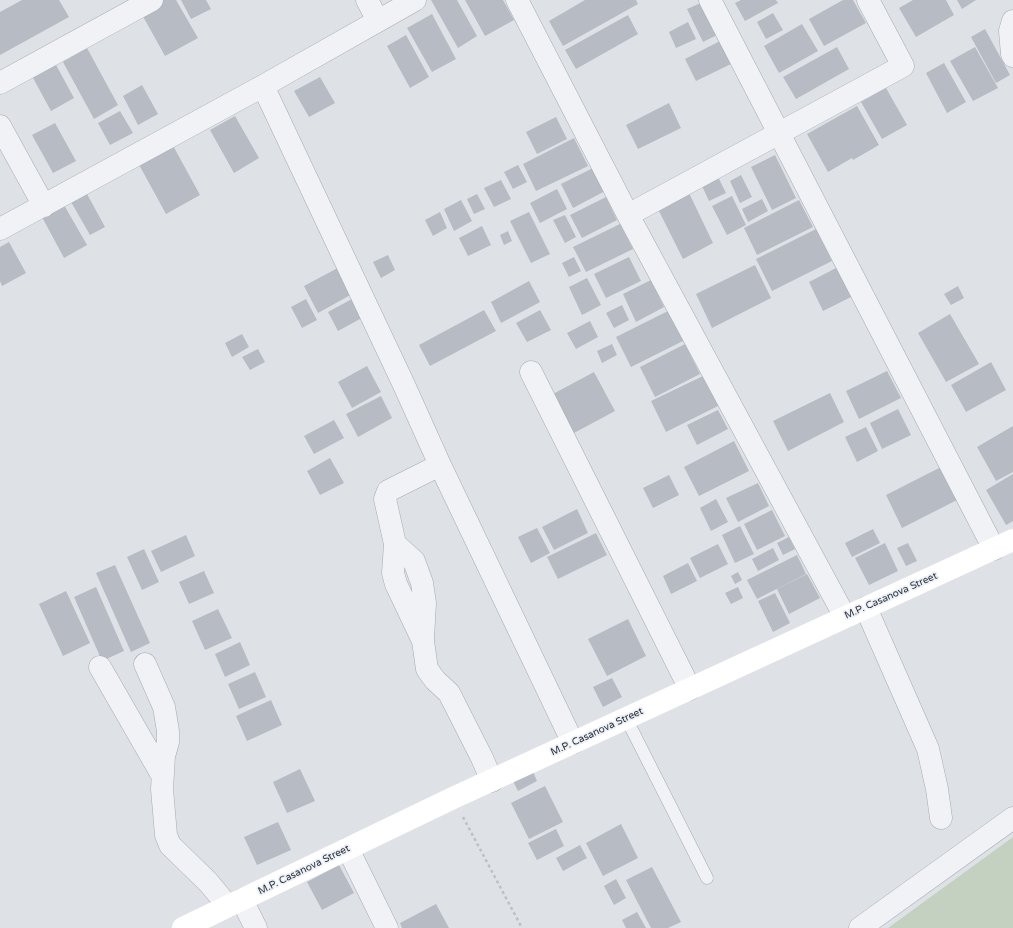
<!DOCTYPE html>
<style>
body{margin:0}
canvas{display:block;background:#dee2e7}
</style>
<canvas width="1013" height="928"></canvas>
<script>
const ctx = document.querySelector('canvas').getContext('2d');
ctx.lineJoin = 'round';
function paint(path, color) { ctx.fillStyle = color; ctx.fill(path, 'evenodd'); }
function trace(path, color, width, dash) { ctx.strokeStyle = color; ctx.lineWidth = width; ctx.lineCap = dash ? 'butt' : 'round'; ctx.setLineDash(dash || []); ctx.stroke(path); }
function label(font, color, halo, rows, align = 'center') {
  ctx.font = font + ' "Varela Round",sans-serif'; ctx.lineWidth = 3.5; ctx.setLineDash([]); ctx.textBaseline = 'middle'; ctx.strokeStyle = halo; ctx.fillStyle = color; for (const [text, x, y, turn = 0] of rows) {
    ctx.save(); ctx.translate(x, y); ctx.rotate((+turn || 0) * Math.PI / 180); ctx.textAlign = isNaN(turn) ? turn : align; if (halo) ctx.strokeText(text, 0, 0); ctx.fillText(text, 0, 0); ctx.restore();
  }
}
const green = new Path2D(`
 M1013,837V928H888Z`);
const building = new Path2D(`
 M22,0H59L69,17L0,55V12Z
 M160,0H176L198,38L165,56L140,11Z
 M181,0H206L211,9L191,19Z
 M431,0H457L477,36L458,48Z
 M465,0H503L514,20L485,36Z
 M585,0H636L638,4L563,46L549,21Z
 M741,0H776L778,3L745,21L735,3Z
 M843,0H853L866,23L824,46L809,19Z
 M913,0H946L954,15L916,37L899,8Z
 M957,0H976L962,9Z
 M703,2L719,34L703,42L687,9Z
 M773,13L783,30L766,39L757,22Z
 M432,14L456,59L432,72L407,28Z
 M628,15L638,34L576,69L565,50Z
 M688,22L696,39L676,48L669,32Z
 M802,24L818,51L779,73L764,46Z
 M985,29L1010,75L996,83L971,37Z
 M406,35L429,77L410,88L387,46Z
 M722,40L733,63L696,81L685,59Z
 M837,47L849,69L796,99L783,77Z
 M975,47L998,88L973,101L950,61Z
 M87,48L118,105L94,119L63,62Z
 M55,63L74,98L51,111L32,76Z
 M944,63L966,102L947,113L926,73Z
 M320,77L335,103L309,117L294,91Z
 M142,85L158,114L138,125L123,96Z
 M886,88L907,125L882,139L861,102Z
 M669,103L681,128L638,149L626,125Z
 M857,106L879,145L853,160L852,158L828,172L807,134Z
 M120,111L133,133L110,145L98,123Z
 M235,116L259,158L234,173L210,130Z
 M556,117L567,139L537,154L526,132Z
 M55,123L76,161L53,173L32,135Z
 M574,138L588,166L536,191L523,164Z
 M171,142L200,195L166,214L137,161Z
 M775,155L796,198L772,210L751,167Z
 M518,165L527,182L513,189L504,172Z
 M595,167L607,190L573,208L561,184Z
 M741,175L752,197L740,203L730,181Z
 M718,177L726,193L709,201L702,186Z
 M501,180L511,199L494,207L484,188Z
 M557,189L567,209L540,223L530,203Z
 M689,193L713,243L683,259L658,209Z
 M87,194L105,227L90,235L71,202Z
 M477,194L485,209L474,214L467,199Z
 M732,196L746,225L727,235L712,206Z
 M606,197L617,220L582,238L570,215Z
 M762,199L768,211L748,222L742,209Z
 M461,200L472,221L454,231L444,209Z
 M799,200L813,227L757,255L744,228Z
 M64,205L87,245L64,258L42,217Z
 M440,212L447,228L433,236L425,220Z
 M529,212L550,254L531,263L510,221Z
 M565,215L576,237L565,243L553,220Z
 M620,224L633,249L586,272L573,247Z
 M482,226L491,245L468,256L459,238Z
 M816,229L832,261L772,291L756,259Z
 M508,231L512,241L504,245L500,235Z
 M9,242L26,273L2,286L0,281V247Z
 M388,255L395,270L381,278L373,262Z
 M574,257L581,271L569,277L562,263Z
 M629,257L641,281L606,298L594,274Z
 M349,262L363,288L318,313L304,286Z
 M755,265L771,298L712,328L696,294Z
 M838,267L853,296L823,311L809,282Z
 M587,278L601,305L582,315L569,287Z
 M651,280L664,307L636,322L623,294Z
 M529,281L540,302L501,323L491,302Z
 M958,286L964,298L951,305L944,294Z
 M361,294L371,313L338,331L328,312Z
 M306,299L317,320L302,328L291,307Z
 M622,305L629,320L614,328L606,313Z
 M484,310L496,331L430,366L419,345Z
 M540,310L551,330L527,342L516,323Z
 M670,310L685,340L631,367L616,337Z
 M950,314L979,364L946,382L918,333Z
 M590,321L598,337L576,349L567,333Z
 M242,334L249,347L232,357L225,343Z
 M612,344L617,355L602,363L597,351Z
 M685,344L700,374L655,397L640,367Z
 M258,349L265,362L250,370L242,357Z
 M991,362L1006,390L966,412L951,385Z
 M367,366L381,392L352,408L338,382Z
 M887,371L901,398L859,419L846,391Z
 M594,372L615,411L574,433L553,394Z
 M703,376L718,406L666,432L651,401Z
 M830,393L844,422L788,451L773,421Z
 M381,396L392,418L358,437L346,414Z
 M898,409L911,435L882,449L870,423Z
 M718,410L728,429L697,445L687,425Z
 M334,420L344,438L314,454L304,436Z
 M1013,426V472L996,481L977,447Z
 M866,427L878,451L857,462L845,437Z
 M734,441L749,471L699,496L684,467Z
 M330,458L344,483L320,495L307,471Z
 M943,466L959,499L902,528L886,495Z
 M1013,474V521L1006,525L986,490Z
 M669,475L679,495L653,508L643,488Z
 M758,483L769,506L738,522L726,498Z
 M716,499L728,522L711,531L700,508Z
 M577,509L588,533L554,550L542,527Z
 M772,510L785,536L757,550L744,524Z
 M740,526L754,554L735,563L722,535Z
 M537,528L550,553L531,563L518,537Z
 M873,529L880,543L852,557L845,543Z
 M596,533L607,555L558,579L547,557Z
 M186,535L195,556L161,572L151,551Z
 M789,537L795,549L783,555L777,543Z
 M885,543L898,571L869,585L855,558Z
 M908,543L917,561L906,566L897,548Z
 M718,544L728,564L700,578L690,558Z
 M773,548L779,560L758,571L752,559Z
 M144,549L159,582L142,590L127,557Z
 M797,555L806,574L757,599L747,580Z
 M688,563L697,581L671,594L663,576Z
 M115,565L150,643L131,652L96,573Z
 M204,571L214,593L189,604L179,582Z
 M738,572L742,580L735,584L731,576Z
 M807,574L820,598L789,614L777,589Z
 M96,587L124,651L102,661L74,597Z
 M738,587L743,598L731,604L725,593Z
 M66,591L90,643L63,656L39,604Z
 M775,593L790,623L773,632L758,601Z
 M218,609L232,638L205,650L192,621Z
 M628,619L646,656L607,676L588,639Z
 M240,642L250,665L225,677L215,654Z
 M255,672L266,697L239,709L228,684Z
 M612,678L622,697L603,707L593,687Z
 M271,700L282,725L247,741L236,716Z
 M531,767L537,781L518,791L511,777Z
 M300,769L315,801L287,813L273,782Z
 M545,786L563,822L529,839L511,803Z
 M278,822L291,850L257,865L244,837Z
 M621,824L638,858L603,876L586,843Z
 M556,829L564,846L537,860L528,843Z
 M580,845L587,858L563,871L556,858Z
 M339,865L354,893L322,910L307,882Z
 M652,867L681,922L668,928H651L626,880Z
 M616,879L626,898L614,905L604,886Z
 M436,904L449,928H402L400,923Z
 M637,912L646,928H626L622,920Z`);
const path = new Path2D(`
 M463,817L522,928`);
const lane = new Path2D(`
 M626,718L707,878`);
const street = new Path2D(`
 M367,0L378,21
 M517,0L628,215L845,617
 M710,0L994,549
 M1013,21L1010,31L1012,54L1013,56
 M0,83L152,0
 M263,86L404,385L440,465L573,743
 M0,126L44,206
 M628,215L903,66L868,0
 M0,229L263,86L415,0
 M531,372L690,689
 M440,465L388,491L385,499L395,544L393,573L396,584L423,641L427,669L435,680L449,693L482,758L492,781
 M395,544L414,561L422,583L425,603L423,638
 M866,608L928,749L937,789L941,818
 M145,664L164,707L168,731V742L164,756L162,789L166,835L170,845L208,882L228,906
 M100,667L162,775
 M348,849L387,928
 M242,900L256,928
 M860,928L1013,818`);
const secondary = new Path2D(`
 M183,928L453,798L1013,540`);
const streetNames = [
 ["M.P. Casanova Street",891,596,-24],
 ["M.P. Casanova Street",597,732,-25],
 ["M.P. Casanova Street",304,870,-26]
];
paint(green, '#c4d1c0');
paint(building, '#b6bbc4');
trace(lane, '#a4a9b1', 13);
trace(street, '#a4a9b1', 23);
trace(path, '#bdc0c6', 2.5, [3, 3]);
trace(lane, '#f1f2f6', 12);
trace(street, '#f1f2f6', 22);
trace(secondary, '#fff', 22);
label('10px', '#28303d', '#edf0f5', streetNames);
</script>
